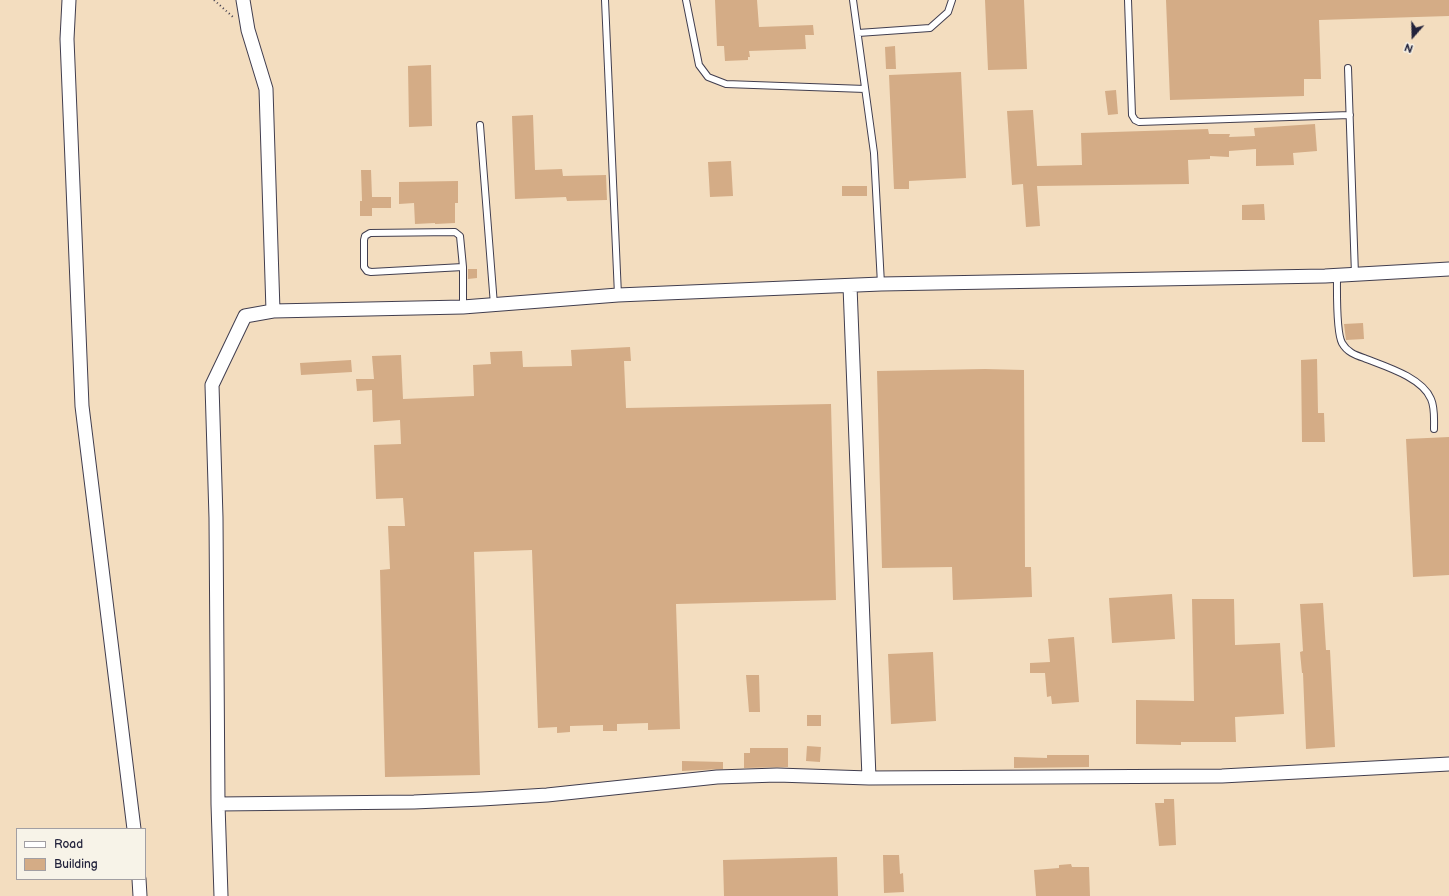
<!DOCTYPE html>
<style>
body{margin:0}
#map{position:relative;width:1449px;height:896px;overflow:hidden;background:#f3ddbf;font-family:"Balsamiq Sans",sans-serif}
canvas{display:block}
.legend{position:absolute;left:16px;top:828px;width:130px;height:52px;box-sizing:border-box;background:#f7f3e8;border:1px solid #a29fa3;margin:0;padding:5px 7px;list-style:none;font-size:12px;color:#22223b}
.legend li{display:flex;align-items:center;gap:8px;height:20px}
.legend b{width:20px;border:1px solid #a29fa3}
.north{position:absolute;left:1393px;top:16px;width:40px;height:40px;-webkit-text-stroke:3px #f7f3e8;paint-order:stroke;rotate:200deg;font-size:11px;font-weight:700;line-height:16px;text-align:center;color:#22223b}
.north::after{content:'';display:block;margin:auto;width:14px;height:18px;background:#22223b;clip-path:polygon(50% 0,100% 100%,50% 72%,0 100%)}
</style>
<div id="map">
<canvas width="1449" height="896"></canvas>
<ul class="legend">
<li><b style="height:5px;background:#fff"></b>Road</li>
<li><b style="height:11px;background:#d4ac86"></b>Building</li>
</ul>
<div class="north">N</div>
</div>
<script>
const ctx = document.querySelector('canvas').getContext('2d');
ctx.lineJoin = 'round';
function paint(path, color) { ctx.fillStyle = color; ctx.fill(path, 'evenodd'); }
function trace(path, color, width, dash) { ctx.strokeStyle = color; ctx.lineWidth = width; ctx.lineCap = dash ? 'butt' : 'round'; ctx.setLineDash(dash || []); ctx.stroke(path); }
const building = new Path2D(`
 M715,0H757L759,27L813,25L814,35H805L806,49L749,51L750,57H748V60L725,61L724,46H717Z
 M985,0H1024L1027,69L988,70Z
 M1166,0H1449V16L1319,20L1321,79H1304V96L1170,100Z
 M895,46L896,69H886L885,47Z
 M431,65L432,126L409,127L408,66Z
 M961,72L966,178L909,181V189H894L889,75Z
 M1116,90L1118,114L1108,115L1105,91Z
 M1033,110L1037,166L1082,165L1081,133L1208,129L1209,134H1230L1229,137L1255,136L1254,128L1315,124L1317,151L1293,153L1294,165L1256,166V149L1229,151V157L1210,156V159L1188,160L1189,184L1037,186L1040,226L1026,227L1023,184L1012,185L1007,111Z
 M533,115L535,170L562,169L563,176L606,175L607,200L567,201L566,197L515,199L512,116Z
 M731,161L733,196L710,197L708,162Z
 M361,170H371L372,197H391V208H372V216H360V201H362Z
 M458,181V203H455V223L435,224V223L415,224L414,203L399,204V182Z
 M842,186H867V196H842Z
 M1264,204L1265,220H1242V205Z
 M468,269H477V278L468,279Z
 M1363,323L1364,339L1346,340L1344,324Z
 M630,347L631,361H624L626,408L831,404L836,600L676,604L680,729L648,730V723L617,724V731H603V725L570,726V732L557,733V727L538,728L532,550L474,552L480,775L385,777L380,570L390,569L388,526H405L403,498L376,499L374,445L401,444L400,420L373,422L372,390L357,391L356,379H374L372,356L401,355L403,399L474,396L473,365L491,364L490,352L522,351L523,367L572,366L571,350Z
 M1317,359L1318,413H1324L1325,442H1302L1301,360Z
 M351,360L352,372L301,375L300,363Z
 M985,369L1024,370L1025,567H1031L1032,597L953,600L952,567L882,568L877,371Z
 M1449,437V575L1413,577L1406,439Z
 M1172,594L1175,639L1112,643L1109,598Z
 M1192,599H1234L1235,645L1280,643L1284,714L1235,717L1236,742H1181V745L1136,744V700L1194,701Z
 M1323,603L1326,650H1330L1335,747L1306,749L1303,673H1302L1300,652L1303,651L1300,604Z
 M1074,637L1079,702L1052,704L1051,696L1047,697L1045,673H1030V663L1050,662L1048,639Z
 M933,652L936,721L891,724L888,654Z
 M746,675H759L760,712H749Z
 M807,715H821V726H807Z
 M807,746L821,747L820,762L806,761Z
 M750,748H788V767L744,768V753H750Z
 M1047,755H1089V767L1014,768V757L1047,758Z
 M682,761L723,762V769L682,771Z
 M1164,799H1174L1176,845L1159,846L1155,803H1164Z
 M883,855H899L900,874L903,873L904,892L884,893Z
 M837,857L838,896H724L723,860Z
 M1071,864L1072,867H1089L1090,896H1036L1034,870L1059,868V865Z`);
const path = new Path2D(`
 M214,0L233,17`);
const service = new Path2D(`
 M605,0L618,295
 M686,0L699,65L708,77L726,84L865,89
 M853,0L874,153L881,284
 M1128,0L1132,115L1135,120L1139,122L1350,115
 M858,33L930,28L948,12L952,0
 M1348,68L1355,275
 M480,125L494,305
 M463,267L371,272L367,271L364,267V240L365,236L370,233L455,232L460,236L463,267V307
 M1337,276C1337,290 1336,332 1342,343C1347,352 1355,355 1364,358C1384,366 1422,377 1431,399C1435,408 1434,419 1434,429`);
const minor = new Path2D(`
 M69,0L67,39L82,406L134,829
 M850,286L869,778
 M273,311L463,307L618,295L881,284L1325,276L1449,269
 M218,804L414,802L482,799L547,795L717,777L777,775L869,778L1222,776L1449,764
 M139,879L140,896
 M221,896L218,804L216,518L212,385L245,316L273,311L266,89L248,30L243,0`);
paint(building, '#d4ac86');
trace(service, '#413e4f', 8);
trace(minor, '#413e4f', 15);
trace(path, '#413e4f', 2, [1, 3]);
trace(service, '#fff', 6);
trace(minor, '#fff', 13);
</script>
